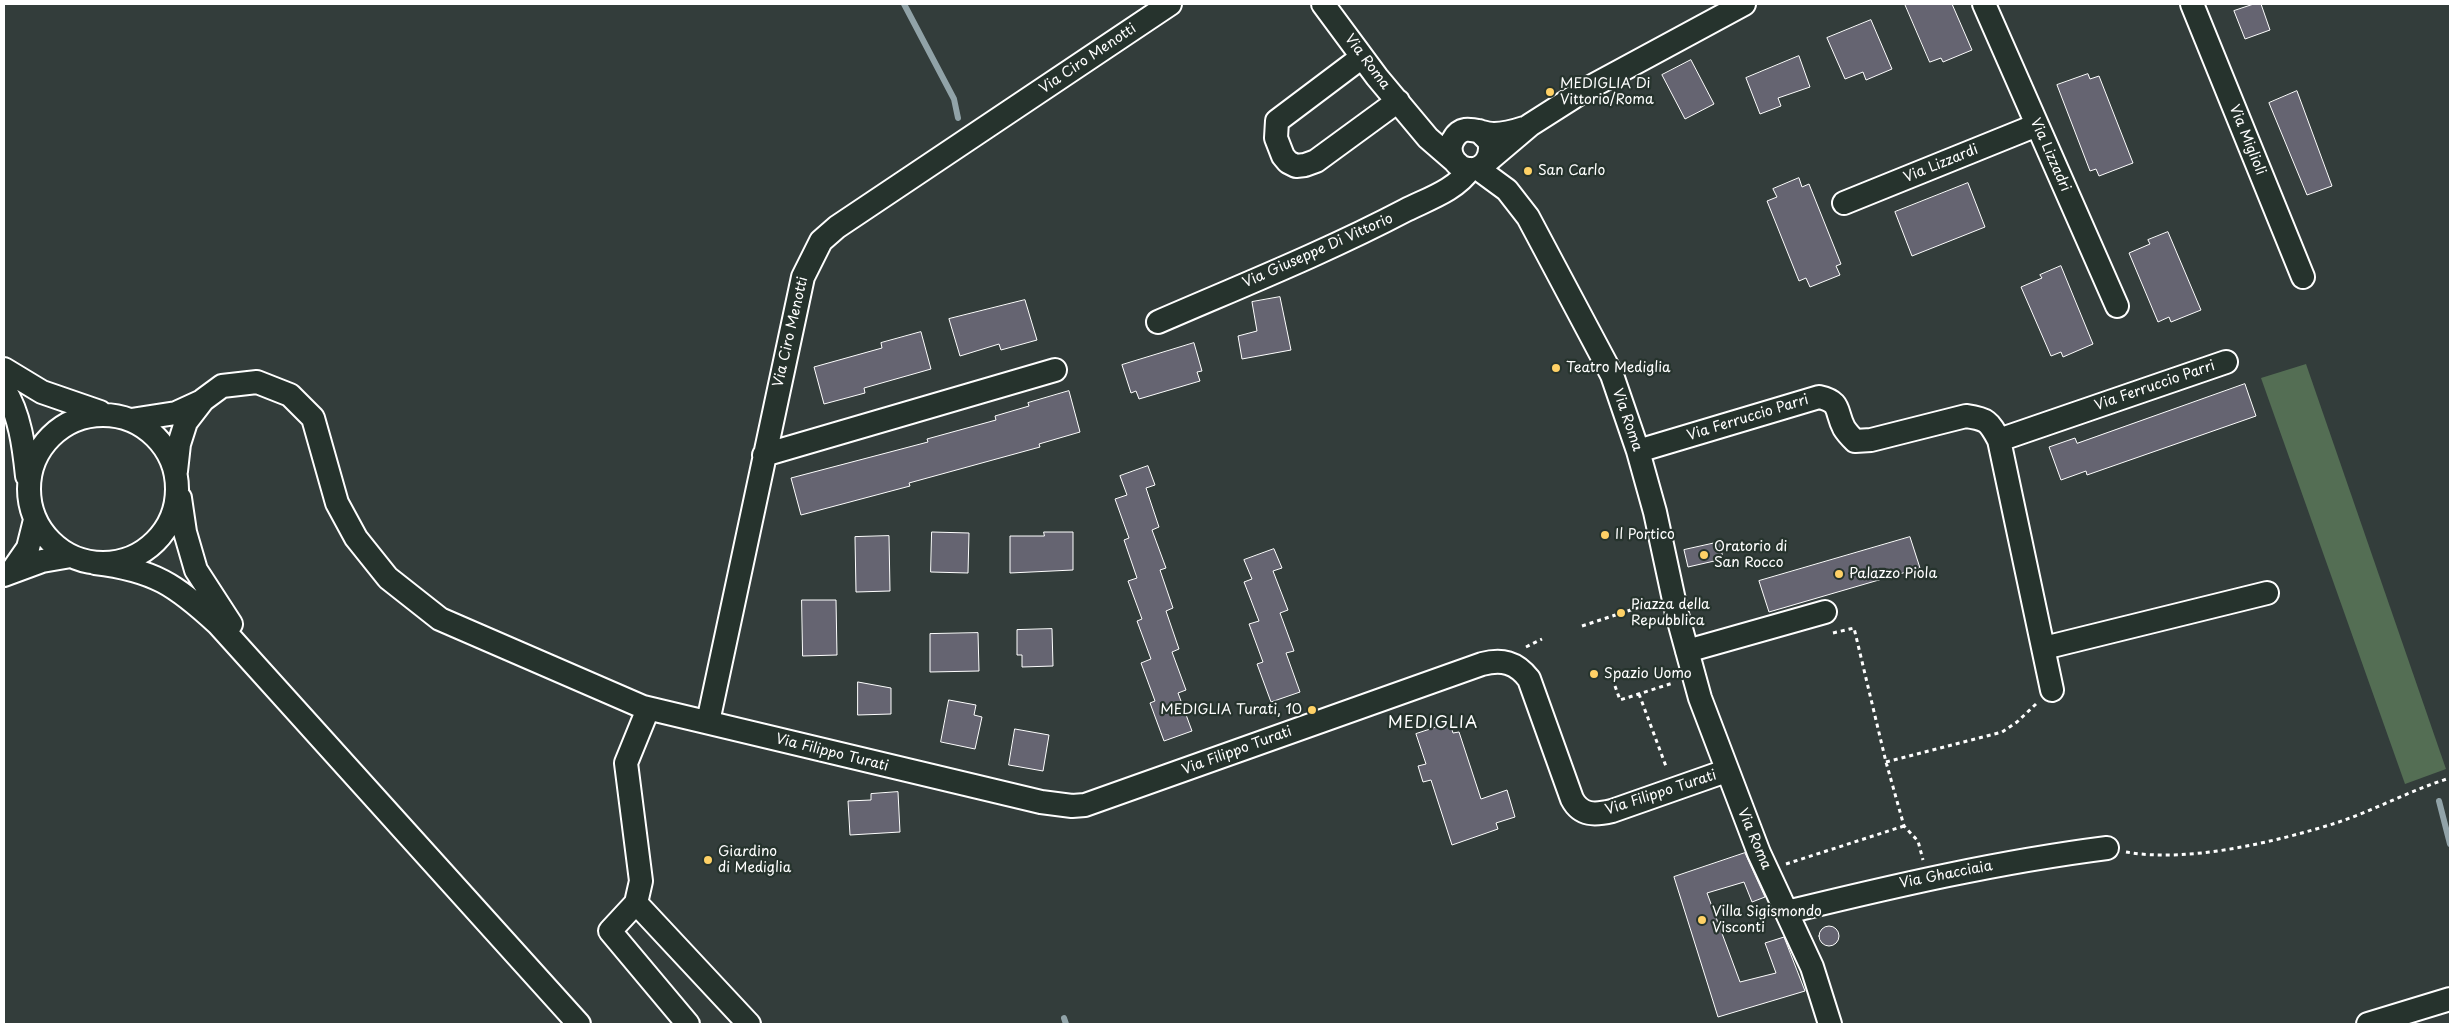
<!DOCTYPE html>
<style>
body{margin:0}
#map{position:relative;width:2454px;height:1028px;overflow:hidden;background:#333d3b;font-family:"Playpen Sans",sans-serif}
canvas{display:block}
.frame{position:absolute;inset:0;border:5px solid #fff;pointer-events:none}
</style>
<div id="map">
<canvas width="2454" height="1028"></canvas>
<div class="frame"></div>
</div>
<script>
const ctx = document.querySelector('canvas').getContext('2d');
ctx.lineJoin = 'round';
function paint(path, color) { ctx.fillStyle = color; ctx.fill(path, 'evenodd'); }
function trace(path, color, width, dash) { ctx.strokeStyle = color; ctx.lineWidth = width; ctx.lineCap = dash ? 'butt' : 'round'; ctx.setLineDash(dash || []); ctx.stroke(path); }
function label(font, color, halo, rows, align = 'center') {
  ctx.font = font + ' "Playpen Sans",sans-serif'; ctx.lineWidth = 4.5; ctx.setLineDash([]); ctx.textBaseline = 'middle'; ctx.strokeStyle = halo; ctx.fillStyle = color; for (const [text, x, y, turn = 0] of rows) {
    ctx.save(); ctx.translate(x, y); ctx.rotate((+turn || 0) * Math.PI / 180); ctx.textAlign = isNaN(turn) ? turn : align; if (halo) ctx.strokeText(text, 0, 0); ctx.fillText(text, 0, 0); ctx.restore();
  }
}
const green = new Path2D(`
 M2306,364L2446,769L2405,784L2261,378Z`);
const stream = new Path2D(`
 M904,4L954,99L958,118
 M2439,801L2450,844
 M1064,1018L1066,1024`);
const building = new Path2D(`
 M1905,4H1952L1972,50L1943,62L1941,58L1930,62Z
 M2254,4H2261L2270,30L2245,39L2234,11Z
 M1871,20L1892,69L1866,80L1863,72L1845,79L1827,38Z
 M1799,56L1810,87L1778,98L1781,106L1760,114L1746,78Z
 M1691,60L1714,104L1685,119L1662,75Z
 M2088,74L2090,79L2099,76L2133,163L2099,176L2096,169L2090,171L2057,85Z
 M2297,91L2332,186L2307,195L2269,103Z
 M1799,178L1802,187L1809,184L1841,264L1836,266L1840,275L1810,287L1806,278L1799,281L1767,201L1777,197L1773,189Z
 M1968,183L1985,227L1912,256L1895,212Z
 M2168,232L2201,310L2171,322L2169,317L2158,322L2129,253L2150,244L2148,240Z
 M2061,266L2093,344L2063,357L2061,352L2051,356L2021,287L2042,278L2040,275Z
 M1280,297L1291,350L1242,359L1238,336L1257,331L1252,302Z
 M1025,300L1037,340L1001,350L999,344L960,356L949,319Z
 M921,332L931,369L864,388L865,393L824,404L814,367L882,348L881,343Z
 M1194,343L1202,371L1197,372L1200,381L1139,399L1136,391L1131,393L1122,365Z
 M2245,384L2256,416L2087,475L2086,471L2061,480L2049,447L2075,438L2077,443Z
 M1069,391L1080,432L1039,444L1040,447L909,483L910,486L801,515L791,478L928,442L927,439L996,420L995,416L1029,406L1028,403Z
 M1148,466L1155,485L1146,488L1159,527L1152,530L1166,568L1160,570L1173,608L1166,611L1179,649L1172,652L1186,690L1178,693L1192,731L1164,741L1150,703L1155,701L1141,663L1151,659L1137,621L1142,619L1128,581L1137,578L1124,540L1129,538L1115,499L1127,495L1120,476Z
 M932,532L969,533L968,573L931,572Z
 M1044,532H1073V570L1010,573V536H1044Z
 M889,536L890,591L856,592L855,537Z
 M1910,537L1920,568L1769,612L1759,581Z
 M1720,542L1723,559L1688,567L1684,550Z
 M1274,549L1282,568L1273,571L1288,610L1280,613L1294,651L1286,653L1300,692L1271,702L1257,664L1263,662L1249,624L1259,621L1244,582L1252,579L1244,560Z
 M802,600H836L837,655L803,656Z
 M1052,629L1053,666L1022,667V655H1017V630Z
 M978,633L979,671L930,672V634Z
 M858,682L891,688V714L858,715Z
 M949,700L976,705L974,715L982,717L975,749L941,742Z
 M1450,723L1453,733L1459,732L1481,799L1507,790L1515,817L1496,823L1498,829L1452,845L1431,780L1423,782L1418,766L1426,764L1416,734Z
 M1015,729L1049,735L1043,771L1009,765Z
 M898,792L900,832L850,835L848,801L871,800V794Z
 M1745,853L1765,897L1752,902L1744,882L1707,893L1740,982L1776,973L1765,943L1784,937L1805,991L1718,1017L1674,877Z
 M1819 936a10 10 0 1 1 20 0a10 10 0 1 1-20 0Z`);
const path = new Path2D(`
 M1582,626L1652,603
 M1833,633L1854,628L1886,762L1904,826L1918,841L1923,860
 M1526,647L1542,639
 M1615,686L1620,700L1673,683
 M1639,694L1667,769
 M1886,762L2002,732L2017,722L2036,704
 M2126,852C2189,863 2275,842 2336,823C2375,810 2411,790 2450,778
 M1786,864L1904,826`);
const minor = new Path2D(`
 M1323,4L1377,77L1428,138L1458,164
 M1984,4L2117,306
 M2192,4L2303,277
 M1362,57L1277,121L1276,138L1283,156L1288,162L1296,166L1305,165L1316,161L1398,101
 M1479,131L1489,141C1493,156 1484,171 1468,169C1461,168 1456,164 1453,158C1450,152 1450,145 1453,140C1463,121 1479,134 1494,134C1504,134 1515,131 1524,128
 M1484,164L1530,125L1585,90L1744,4
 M1477,168L1507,190L1528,217L1612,375L1638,451L1655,512L1677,614L1700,698L1759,853L1812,967L1830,1024
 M1844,203L2037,125
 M1158,322C1241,286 1326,252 1406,210C1428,199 1456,190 1470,169
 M4,369L42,392L100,412
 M4,389C20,414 24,447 27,476
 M29 489a74 74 0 1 1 148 0a74 74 0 1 1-148 0Z
 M131,420L176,413L200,402
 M1999,440L2052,690
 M1638,451L1819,397C1842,402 1835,411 1844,428C1847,433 1851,437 1855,441L1871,440L1966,416C1988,419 1989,422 1999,440L2226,362
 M764,455L1055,370
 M176,471L179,444L186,422L203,400L222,386L257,382L290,395L313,418L337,503L356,538L388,578L440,619L643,707L1041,802L1072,806L1085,805L1482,664C1502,659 1516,662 1529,679L1572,799C1581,816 1595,815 1612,811L1726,771
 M180,498L185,532L196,570L231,624
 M95,563C154,570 176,585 218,624L579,1024
 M12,571L28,548L35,520
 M4,575L42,561L71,556
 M2044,648L2267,593
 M1687,651L1825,612
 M648,709L626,763L641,881L636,903L610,931L688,1024
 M708,722L803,277L821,241L837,227L1170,4
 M636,903L749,1024
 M1787,912C1894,886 1997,862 2107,848
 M2368,1024L2450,999`);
const markers = [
 [1550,92,5,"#ffd166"],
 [1528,171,5,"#ffd166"],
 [1556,368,5,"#ffd166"],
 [1605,535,5,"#ffd166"],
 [1704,555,5,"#ffd166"],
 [1839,574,5,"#ffd166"],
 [1621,613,5,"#ffd166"],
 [1594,674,5,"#ffd166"],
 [1312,710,5,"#ffd166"],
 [708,860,5,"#ffd166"],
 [1702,920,5,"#ffd166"]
];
const streetNames = [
 ["Via Ciro Menotti",1088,59,-34],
 ["Via Roma",1367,62,53],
 ["Via Miglioli",2247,140,68],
 ["Via Lizzadri",2050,155,66],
 ["Via Lizzardi",1941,164,-22],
 ["Via Giuseppe Di Vittorio",1318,251,-24],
 ["Via Ciro Menotti",791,332,-77],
 ["Via Ferruccio Parri",2155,386,-19],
 ["Via Ferruccio Parri",1748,418,-17],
 ["Via Roma",1627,420,71],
 ["Via Filippo Turati",1237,751,-20],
 ["Via Filippo Turati",832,753,14],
 ["Via Filippo Turati",1661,793,-18],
 ["Via Roma",1754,839,67],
 ["Via Ghacciaia",1946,875,-11]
];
const poiNames = [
 ["MEDIGLIA Di",1560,84],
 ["Vittorio/Roma",1560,100],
 ["San Carlo",1538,171],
 ["Teatro Mediglia",1566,368],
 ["Il Portico",1615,535],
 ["Oratorio di",1714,547],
 ["San Rocco",1714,563],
 ["Palazzo Piola",1849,574],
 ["Piazza della",1631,605],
 ["Repubblica",1631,621],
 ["Spazio Uomo",1604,674],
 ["MEDIGLIA Turati, 10",1302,710,"right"],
 ["Giardino",718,852],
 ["di Mediglia",718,868],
 ["Villa Sigismondo",1712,912],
 ["Visconti",1712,928]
];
const quarterNames = [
 ["MEDIGLIA",1433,724]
];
paint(green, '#546e54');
trace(stream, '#91a3a8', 6);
paint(building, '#656471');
trace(building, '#fff', 1);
trace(minor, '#fff', 26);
trace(path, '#fff', 3, [4, 4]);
trace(minor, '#26332d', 22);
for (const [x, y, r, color] of markers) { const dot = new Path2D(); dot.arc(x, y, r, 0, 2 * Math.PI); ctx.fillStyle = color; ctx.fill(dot); trace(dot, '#26332d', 2); }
label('14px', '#fff', '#26332d', streetNames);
label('14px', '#fff', '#26332d', poiNames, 'left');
ctx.letterSpacing = '1px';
label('16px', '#fff', '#26332d', quarterNames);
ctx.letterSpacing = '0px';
</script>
